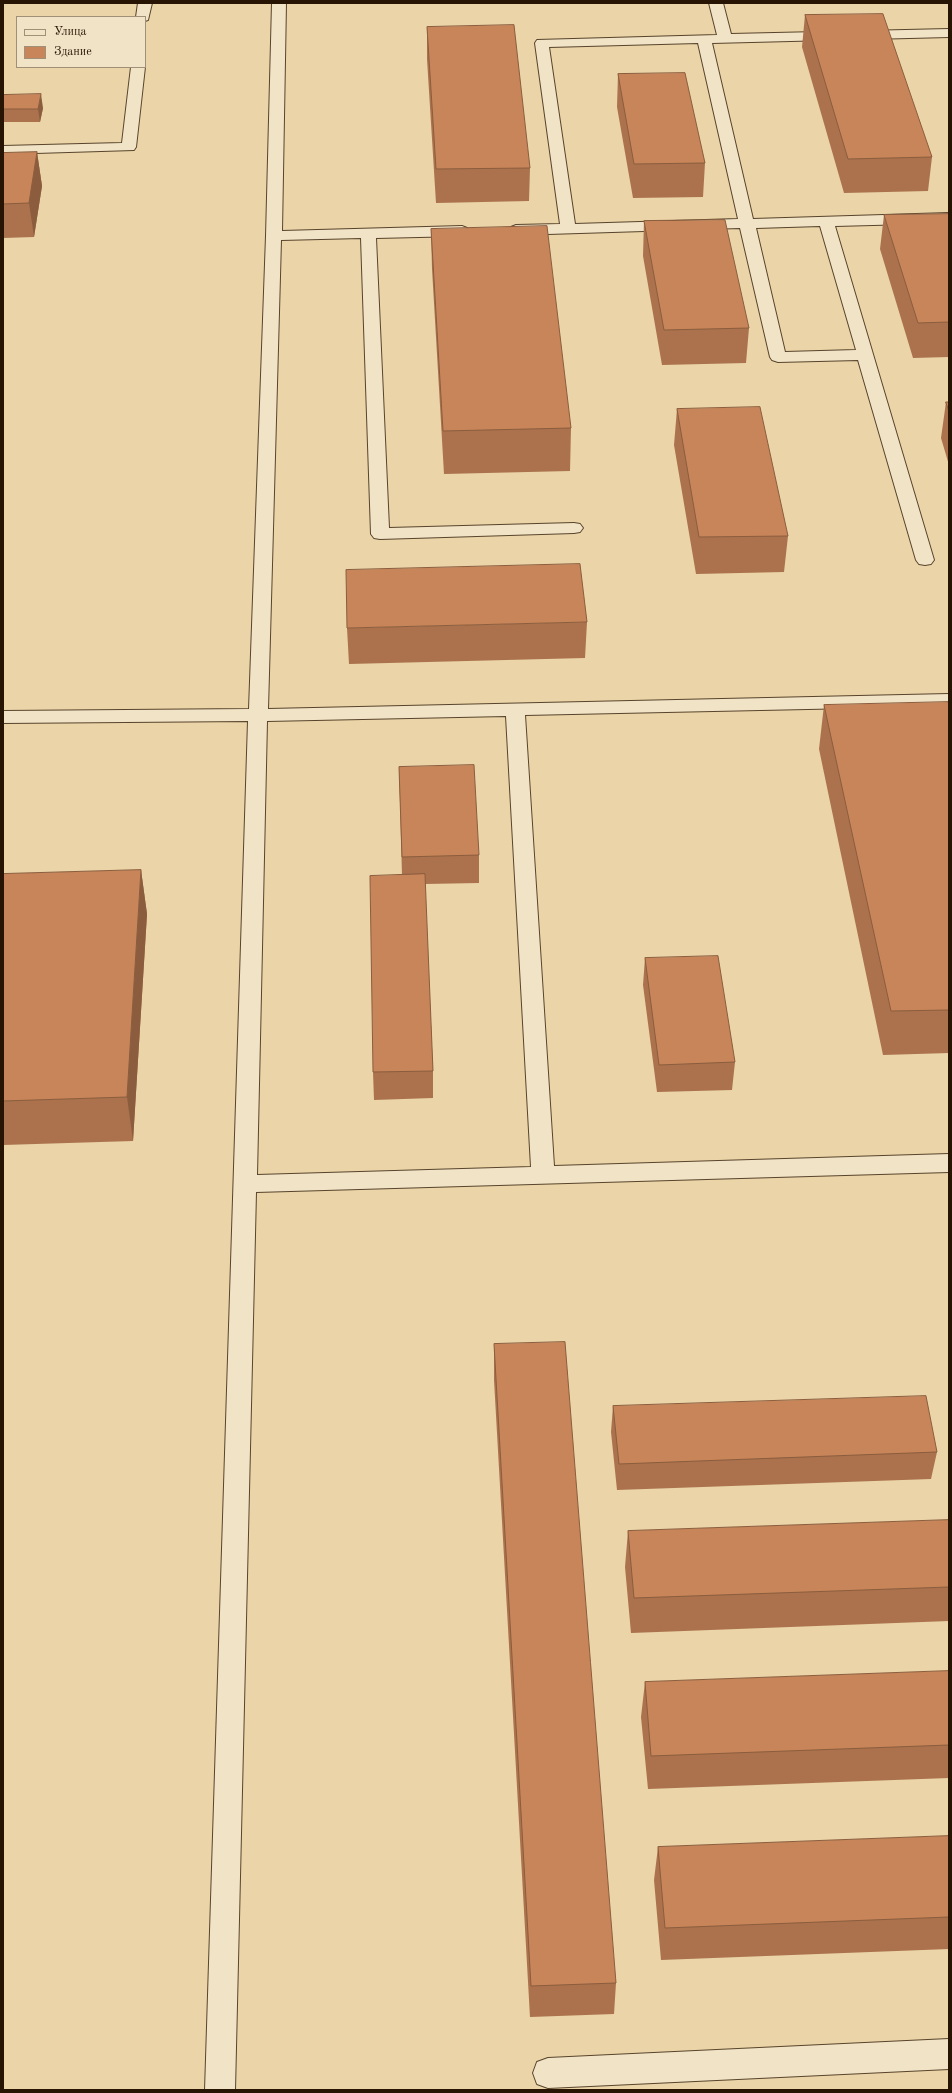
<!DOCTYPE html>
<meta charset="utf-8">
<style>
body{margin:0}
#map{position:relative;width:952px;height:2093px;overflow:hidden;background:#ead4a8;font-family:"Old Standard TT",serif}
canvas{display:block}
.frame{position:absolute;inset:0;border:4px solid #271403;pointer-events:none}
.legend{position:absolute;left:16px;top:16px;width:130px;height:52px;box-sizing:border-box;background:#f1e3c6;border:1px solid #a09078;margin:0;padding:5px 7px;list-style:none;font-size:12px;color:#271403}
.legend li{display:flex;align-items:center;gap:8px;height:20px}
.legend b{width:20px;border:1px solid #a09078}
</style>
<div id="map">
<canvas width="952" height="2093"></canvas>
<div class="frame"></div>
<ul class="legend">
<li><b style="height:5px;background:#f1e3c6"></b>Улица</li>
<li><b style="height:11px;background:#c78559"></b>Здание</li>
</ul>
</div>
<script>
const ctx = document.querySelector('canvas').getContext('2d');
ctx.lineJoin = 'round';
function trace(path, color, width, dash) { ctx.strokeStyle = color; ctx.lineWidth = width; ctx.lineCap = dash ? 'butt' : 'round'; ctx.setLineDash(dash || []); ctx.stroke(path); }
function paint(path, color) { ctx.fillStyle = color; ctx.fill(path, 'evenodd'); }
const minor = new Path2D(`
 M138,3H152L148,20L145,21V17H136Z
 M272,3H286L282,231L462,226L467,228L470,231L467,234L462,236L376,238L389,528L574,523L580,524L583,528L580,532L574,533L380,539L374,538L371,534L361,238L281,240L268,709L949,694V706L525,715L554,1166L949,1154V1172L256,1192L235,2090H205L248,721L3,723V711L249,709L266,236ZM506,716L531,1167L257,1175L267,721Z
 M709,3H723L731,34L949,29V37L712,43L753,219L949,213V223L835,226L934,560L931,564L925,565L919,564L916,560L858,360L778,362L772,360L770,357L740,228L516,235L511,233L508,230L511,227L516,225L560,224L535,43L537,40L717,35ZM698,43L738,219L575,224L549,47ZM820,226L856,350L785,352L756,228Z
 M131,67H145L136,147L134,150L3,154V146L122,143Z
 M949,2039V2069L548,2088L537,2084L533,2073L537,2062L548,2058Z`);
const wall = new Path2D(`
 M805,15L932,157L928,191L844,193L802,47Z
 M427,27L530,168L529,201L436,203L427,59Z
 M618,74L705,163L703,197L633,198L617,107Z
 M3,95L43,108L40,122H3Z
 M37,152L42,186L34,237L3,238V153Z
 M949,214V357L913,358L880,249L884,215Z
 M644,221L749,328L746,363L662,365L643,256Z
 M431,229L571,428L570,471L444,474L432,269Z
 M946,402H949V465L941,438Z
 M677,409L788,536L784,572L696,574L674,445Z
 M587,622L585,658L349,664L347,628Z
 M824,705H949V1053L883,1055L819,749Z
 M399,767L479,855V883L425,884L433,1071V1098L374,1100L373,1072L402,875Z
 M141,870L147,914L133,1141L3,1145V874Z
 M645,958L735,1062L732,1090L657,1092L643,985Z
 M494,1344L616,1983L614,2014L530,2017L494,1380Z
 M613,1406L937,1452L931,1479L617,1490L611,1432Z
 M949,1520V1621L631,1633L625,1567L628,1531Z
 M949,1671V1778L648,1789L641,1717L645,1682Z
 M949,1836V1949L661,1960L654,1880L658,1847Z`);
const shadedWall = new Path2D(`
 M41,94L43,108L40,122L38,109Z
 M37,152L42,186L34,237L29,203Z
 M141,870L147,914L133,1141L127,1097Z`);
const building = new Path2D(`
 M883,14L932,157L848,159L805,15Z
 M514,25L530,168L436,169L427,27Z
 M685,73L705,163L634,164L618,74Z
 M41,94L38,109H3V95Z
 M37,152L29,203L3,204V153Z
 M949,214V322L918,323L884,215Z
 M725,220L749,328L664,330L644,221Z
 M547,226L571,428L443,431L431,229Z
 M946,402H949V411Z
 M760,407L788,536L699,537L677,409Z
 M580,564L587,622L347,628L346,570Z
 M948,702L949,705V1010L891,1011L824,705Z
 M474,765L479,855L402,857L399,767Z
 M141,870L127,1097L3,1101V874Z
 M425,874L433,1071L373,1072L370,876Z
 M718,956L735,1062L659,1065L645,958Z
 M565,1342L616,1983L531,1986L494,1344Z
 M926,1396L937,1452L619,1464L613,1406Z
 M949,1520V1587L634,1598L628,1531Z
 M949,1671V1745L651,1756L645,1682Z
 M949,1836V1917L665,1928L658,1847Z`);
trace(minor, '#58442c', 2);
paint(minor, '#f1e3c6');
paint(wall, '#ab724d');
paint(shadedWall, '#8b5d3e');
paint(building, '#c78559');
trace(building, '#8b5d3e', 1);
</script>
